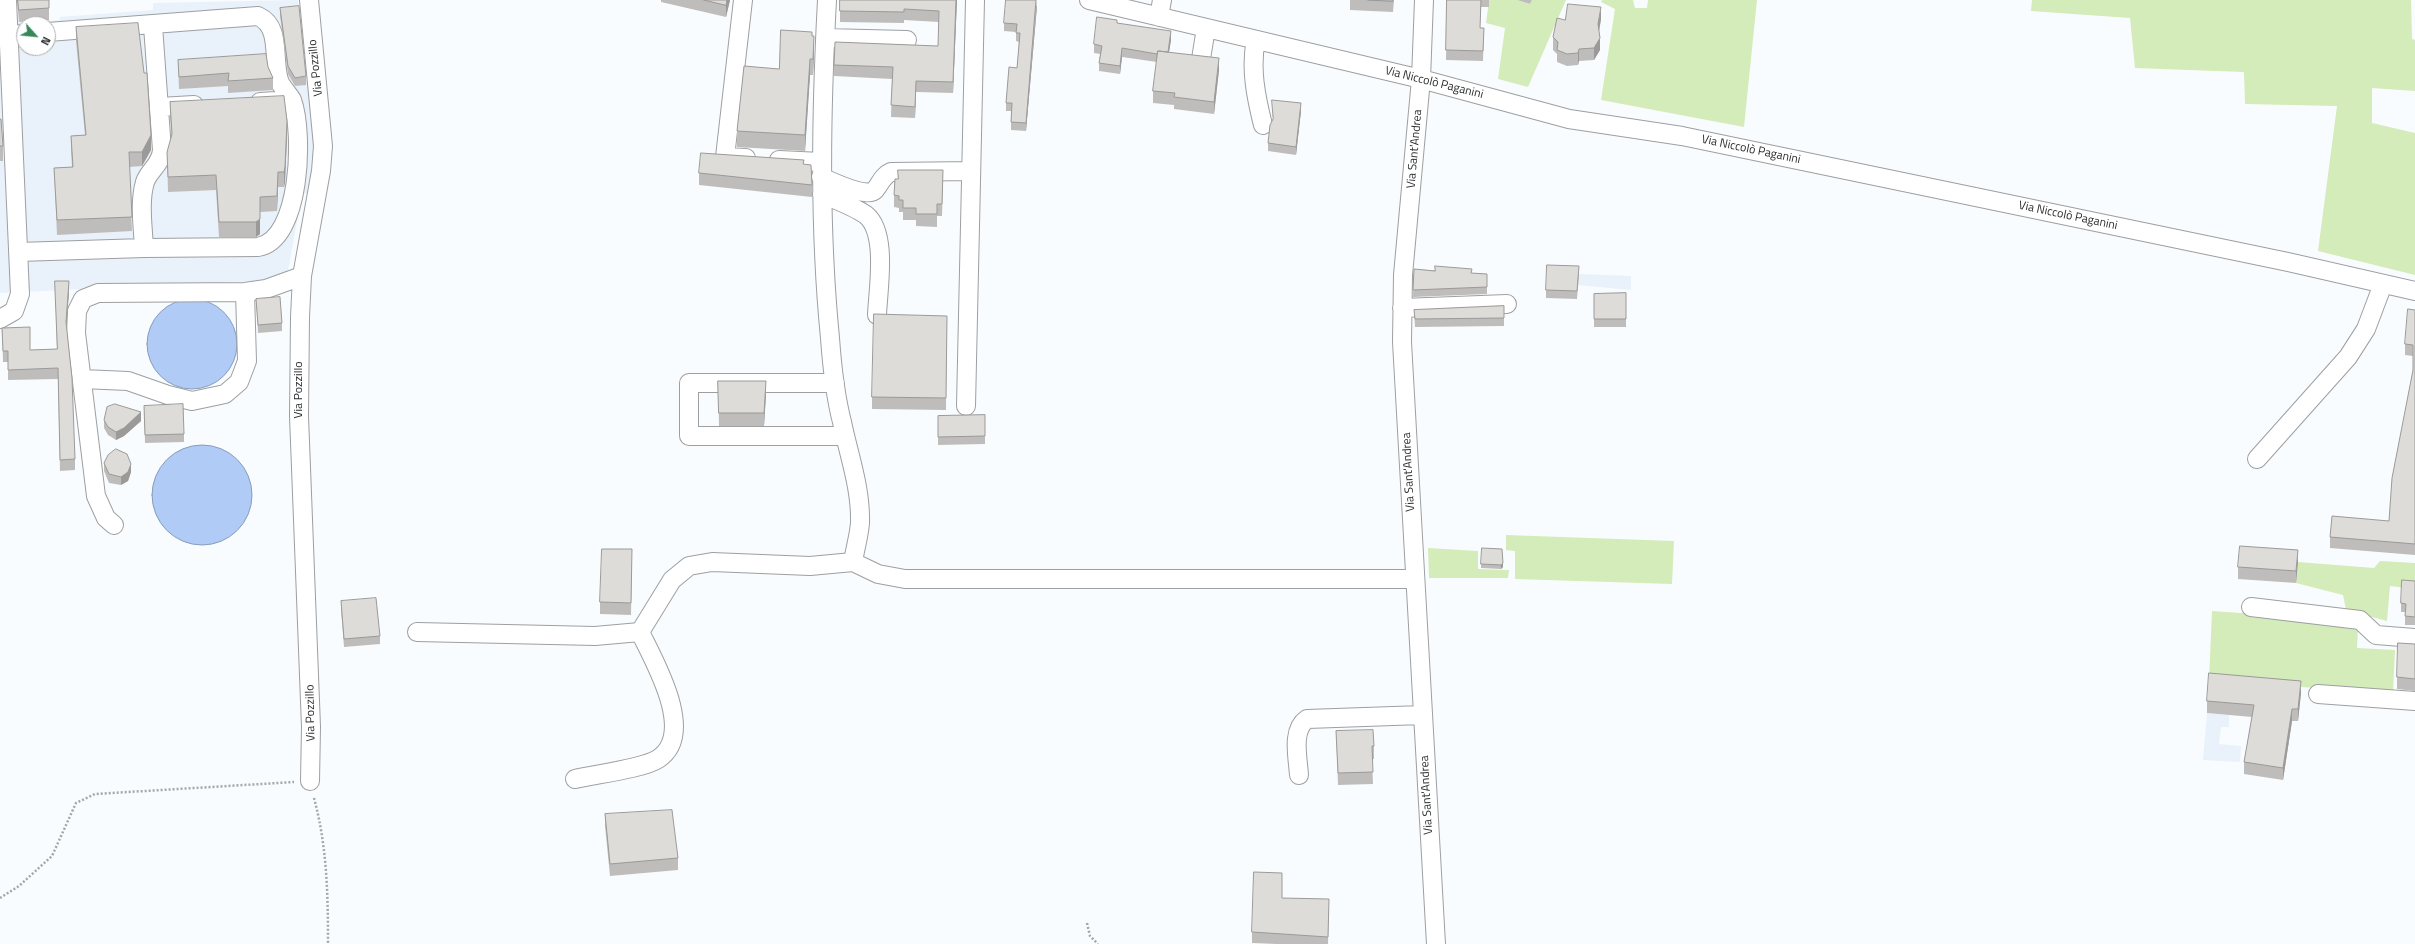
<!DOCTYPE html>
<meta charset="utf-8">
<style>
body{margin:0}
#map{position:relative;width:2415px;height:944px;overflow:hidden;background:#f9fcfe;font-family:"Titillium Web",sans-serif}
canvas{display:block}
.north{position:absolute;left:16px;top:16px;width:40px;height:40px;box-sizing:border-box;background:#fff;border:1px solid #ababab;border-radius:50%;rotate:117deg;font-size:11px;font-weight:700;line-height:16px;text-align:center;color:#2c2d2e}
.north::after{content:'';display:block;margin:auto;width:14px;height:18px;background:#388758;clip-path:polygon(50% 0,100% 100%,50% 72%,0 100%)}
</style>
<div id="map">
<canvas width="2415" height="944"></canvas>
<div class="north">N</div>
</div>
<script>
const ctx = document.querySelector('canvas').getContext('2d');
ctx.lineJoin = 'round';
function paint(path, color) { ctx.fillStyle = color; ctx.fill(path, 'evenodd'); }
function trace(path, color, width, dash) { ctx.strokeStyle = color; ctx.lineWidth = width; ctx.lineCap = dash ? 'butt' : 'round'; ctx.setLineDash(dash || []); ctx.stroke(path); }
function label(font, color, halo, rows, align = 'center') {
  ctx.font = font + ' "Titillium Web",sans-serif'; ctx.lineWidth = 4; ctx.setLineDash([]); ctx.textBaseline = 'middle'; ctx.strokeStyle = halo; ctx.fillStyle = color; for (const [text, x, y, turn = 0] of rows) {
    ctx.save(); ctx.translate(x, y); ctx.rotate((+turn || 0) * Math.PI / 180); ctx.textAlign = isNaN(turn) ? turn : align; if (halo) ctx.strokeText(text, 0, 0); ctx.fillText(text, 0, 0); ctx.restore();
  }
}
const built = new Path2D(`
 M0,0H14L20,24L60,20V17L153,10V3L298,0L316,157L308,194L302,193L288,271L277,280L0,293ZM24,24H48V48H24Z
 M1579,274L1631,276V290L1578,285Z
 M2207,713L2229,715V727H2221L2219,744L2241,746L2240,762L2203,760Z`);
const green = new Path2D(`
 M1489,0H1517L1530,4L1532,0H1566L1528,87L1498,79L1505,28L1486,23Z
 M1602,0H1633L1635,8H1647L1648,0H1757L1744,127L1601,100L1615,9L1601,2Z
 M2032,0H2411L2412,39L2415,40V91L2372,88V123L2415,133V275L2318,251L2337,106L2245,104L2244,72L2135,68L2130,18L2031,11Z
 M1506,535L1674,541L1672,584L1515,579V551L1506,550Z
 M1428,548L1478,551V569L1509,570L1508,578H1429Z
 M2380,561L2415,563V589L2390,586L2387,621L2346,610L2343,595L2296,583L2298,562L2374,568Z
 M2212,611L2341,620L2358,626L2357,648L2395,650L2393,693L2209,681Z`);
const water = new Path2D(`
 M147 344a45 45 0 1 1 90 0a45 45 0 1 1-90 0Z
 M152 495a50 50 0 1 1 100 0a50 50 0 1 1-100 0Z`);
const path = new Path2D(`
 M314,798C327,846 328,894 328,944
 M0,898L19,886L52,856L76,803L95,794L294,782
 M1087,923L1090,936L1098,944`);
const minor = new Path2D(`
 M309,0L323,146L321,171L302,276L300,317L299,416L311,727L310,781
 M743,0L725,157L746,158
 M827,0C821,113 819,226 830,338C832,366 835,395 842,422C849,456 861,488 860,523C859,536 855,549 853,562L878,574L905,579H1415
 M1089,0L1421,79L1569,119L1682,136L2288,262L2415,291
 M1424,0L1421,79L1403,275L1402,342L1436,944
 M1159,17L1162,0
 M48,32L258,16C282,27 272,58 279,80C281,87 288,93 292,100L260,102
 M8,35L24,34
 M825,38L907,40
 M1256,40C1250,68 1256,97 1263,125
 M1201,59L1206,28
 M160,107L194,105
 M779,160L821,162
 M821,177C831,181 867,199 875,190C881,183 882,176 891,172L971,171
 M822,194C836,200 853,206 866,215C888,233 878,289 877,315
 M144,248C143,227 139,202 145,182C149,170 161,165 162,150L153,26
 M18,252L144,248L258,247C301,240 304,133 292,100
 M1402,308L1507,304
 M0,319L14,311L20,294L7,0
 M82,379L128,381L168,395L192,401L225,394L239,382L247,361L245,292
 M835,383H689V436H845
 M966,406L975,0
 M2257,459L2348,357L2366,329L2383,284
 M114,525L106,518L96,496L76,333L77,311L83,299L98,293L245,292L266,289L302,276
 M2251,607L2360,620L2376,635L2415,638
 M417,632L595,636L640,632L672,580L689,566L712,562L810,566L853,562
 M2318,694L2415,701
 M1299,775C1298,758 1291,730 1307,719L1422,715
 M575,779C596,774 642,769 658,759C697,734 654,661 640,632`);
const wall = new Path2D(`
 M17,0H49V20L19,22Z
 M661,0H730L726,17L661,2Z
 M840,0H957L953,93L916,92L915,118L891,117L892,79L834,76V65L938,46L939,22L904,20V23L840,22Z
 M1350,0H1394L1393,12L1350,10Z
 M1447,0H1489V7H1481L1480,28H1484L1483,61L1446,60Z
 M1517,0H1532L1530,4Z
 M1037,6L1026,131L1011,130V111H1006V103L1017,68L1019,42L1016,41V32L1004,31V23Z
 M280,8L306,76V85L295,86L288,74L280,16Z
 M1601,19L1599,31L1600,50L1594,60L1579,61L1578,65L1567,66L1557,62V54L1553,50V37L1565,20Z
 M1117,23L1171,40L1169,52L1219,70L1214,114L1174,109V105L1153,103V91L1157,62L1122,57L1120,74L1099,71V63L1100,54L1094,53V44Z
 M76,27L151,150L142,166L129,167L132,231L57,235L54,168L72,167L71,150V136L85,135L76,41Z
 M812,36L814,52L813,75H810L805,151L737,147V131L779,69Z
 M178,60L268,67L273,78V90L228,93V86L179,89Z
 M170,102L287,136L285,182L284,187H278L277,211L260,212V234L256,237H219L216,190L168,192L167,152L172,137L170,117Z
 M1301,111L1296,155L1268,151V143Z
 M0,119L3,146V161H0Z
 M804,164L812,185V197L699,185V173Z
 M943,182L942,216H937V227L916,226V220H903V212H899V208L894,207V195Z
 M1414,269L1487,274V294L1413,297Z
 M1579,274L1577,299L1546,298V290Z
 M55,281L69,292L66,326L75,459V470L60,471L58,379L8,380V362H3L2,328L30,350L57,349Z
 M1626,293V327H1594V294Z
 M256,299L282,323V331L258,333Z
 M1504,306V326L1415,327L1414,310Z
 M2415,310V555L2330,548V537L2389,521L2413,370V356L2405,355V344Z
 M947,316L946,410L872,409V397Z
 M718,381L766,394L764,426H719Z
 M144,406L184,434V442L145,443Z
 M985,415V444L938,445V416Z
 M104,420L141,421L124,436L116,440L108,435L104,428Z
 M104,463L131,472L128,481L121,485L109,483L104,471Z
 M1502,549L1503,567L1501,569L1481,568V564Z
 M632,561L631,615L600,614V602Z
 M2298,562L2296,583L2238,579V567Z
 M2415,581V625H2405V612H2401V603Z
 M341,601L380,636V644L344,647L341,609Z
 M2415,644V691L2397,689V677Z
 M2301,693L2298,721H2292L2283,780L2244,774V762L2252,717L2207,713V701Z
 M1336,731L1374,746V759H1372L1373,784L1338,785Z
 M605,814L678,858V870L610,876L605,826Z
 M1282,873V898L1329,910L1328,944H1277L1252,943V932Z`);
const shadedWall = new Path2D(`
 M727,0H730L726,17V5Z
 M956,0H957L953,93V82Z
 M1037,0V6L1026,131V123Z
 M1601,7V19L1598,37V24Z
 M1171,31V40L1167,64V56Z
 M814,36V52L813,75V59Z
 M1600,38V50L1594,60V48Z
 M1122,48V57L1120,74V66Z
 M1579,49V61L1578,65V53Z
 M1219,58V70L1214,114V102Z
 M810,59V75L805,151V135Z
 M916,81V92L915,118V107Z
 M1301,103V111L1296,155V147Z
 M287,121V136L285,182L284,187V172Z
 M151,135V150L142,166V152Z
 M278,172V187L277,211V196Z
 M260,219V234L256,237V222Z
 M69,281V292L66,333V322Z
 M766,381V394L764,426V413Z
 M141,412V421L124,436L116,440V432Z
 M131,464V472L128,481L121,485V477Z
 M2298,550V562L2296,583V571Z
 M1503,563V567L1501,569V565Z
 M2301,681V693L2298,721V709Z
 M2292,709V721L2283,780V768Z`);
const building = new Path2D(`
 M18,0H49V8L19,10Z
 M704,0H727L726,5Z
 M840,0H956L953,82L916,81L915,107L891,105L893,67L834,65L835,42L938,46L939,11L904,9V12L840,11Z
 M1006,0H1036L1026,123L1011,122L1012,103H1006L1009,67L1017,68L1020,33H1016L1017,24L1004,23Z
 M1368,0H1393V1Z
 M1447,0H1481L1480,28H1484L1483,51L1446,50Z
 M1568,4L1601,7L1598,24L1600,38L1594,48L1579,49L1578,53L1567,54L1557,50L1558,42L1553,37L1557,18L1565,20Z
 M299,6L306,76L295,78L288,66L280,8Z
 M1097,17L1117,20V23L1171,31L1168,52L1158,51L1157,54L1122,48L1120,66L1099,63L1102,46L1094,44Z
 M138,23L144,73H147L151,135L142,152H129L132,217L57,220L54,168L73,167L71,136L86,135L76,27Z
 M781,30L812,32V36H814L813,59H810L805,135L737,131L744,66L779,69Z
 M1158,51L1219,58L1214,102L1174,97L1175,93L1153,91Z
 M266,54L268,67L273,78L228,81L229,73L179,77L178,60Z
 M284,96L287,121L285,167L284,172H278L277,196L260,197V219L256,222H219L216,175L168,177L167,152L172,134L170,102Z
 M1272,100L1301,103L1296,147L1268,143L1270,125L1273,119Z
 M0,119H1L3,146H0Z
 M701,153L804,160L803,164L811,165L812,185L699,173Z
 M898,170H943L942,204H937V214H916V208H903V200H899V196L894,195L895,179H898Z
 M1547,265L1579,266L1577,291L1546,290Z
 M1435,266L1472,269L1471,273L1487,274V287L1413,290L1414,269L1435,271Z
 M55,281H69L66,322L72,378L75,459L60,460L58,368L8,370V351H3L2,328L30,327V350L57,349Z
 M1626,293V319H1594V294Z
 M280,297L282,323L258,325L256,299Z
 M1504,306V318L1415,319L1414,310Z
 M2408,309L2415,310V544L2330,537L2332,516L2389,521L2392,478L2413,370V345L2405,344Z
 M874,314L947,316L946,398L872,397Z
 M718,381H766L764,413H719Z
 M115,404L141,412L124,428L116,432L108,427L104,420L107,407Z
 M183,404L184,434L145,435L144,406Z
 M985,415V436L938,437V416Z
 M116,449L127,454L131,464L128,472L121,477L109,474L104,463L108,455Z
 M2240,546L2298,550L2296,571L2238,567Z
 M1482,548L1502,549L1503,563L1501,565L1481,564Z
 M602,549H632L631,603L600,602Z
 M2402,580L2415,581V617L2405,616L2406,604L2401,603Z
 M376,598L380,636L344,639L341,601Z
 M2398,643L2415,644V679L2397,677Z
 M2209,673L2301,681L2298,709H2292L2283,768L2244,762L2254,705L2207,701Z
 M1373,730L1374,746H1372L1373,772L1338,773L1336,731Z
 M672,810L678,858L610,864L605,814Z
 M1254,872L1282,873V898L1329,899L1328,937L1252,932Z`);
const streetNames = [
 ["Via Pozzillo",316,68,-96],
 ["Via Niccolò Paganini",1434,83,14],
 ["Via Sant'Andrea",1415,149,-85],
 ["Via Niccolò Paganini",1751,150,12],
 ["Via Niccolò Paganini",2068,216,12],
 ["Via Pozzillo",299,390,-90],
 ["Via Sant'Andrea",1409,472,-93],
 ["Via Pozzillo",311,713,-91],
 ["Via Sant'Andrea",1427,795,-93]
];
paint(built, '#e9f1fa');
paint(green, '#d4ebba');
paint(water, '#afcbf6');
trace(water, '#889cba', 1);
trace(minor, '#9d9fa1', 20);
trace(path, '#a4a6a8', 2.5, [2, 2]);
trace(minor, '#fff', 18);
paint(wall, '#bfbdbb');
paint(shadedWall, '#9b9a98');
paint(building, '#dedcd9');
trace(building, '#9b9a98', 1);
label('12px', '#2c2d2e', '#fff', streetNames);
</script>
